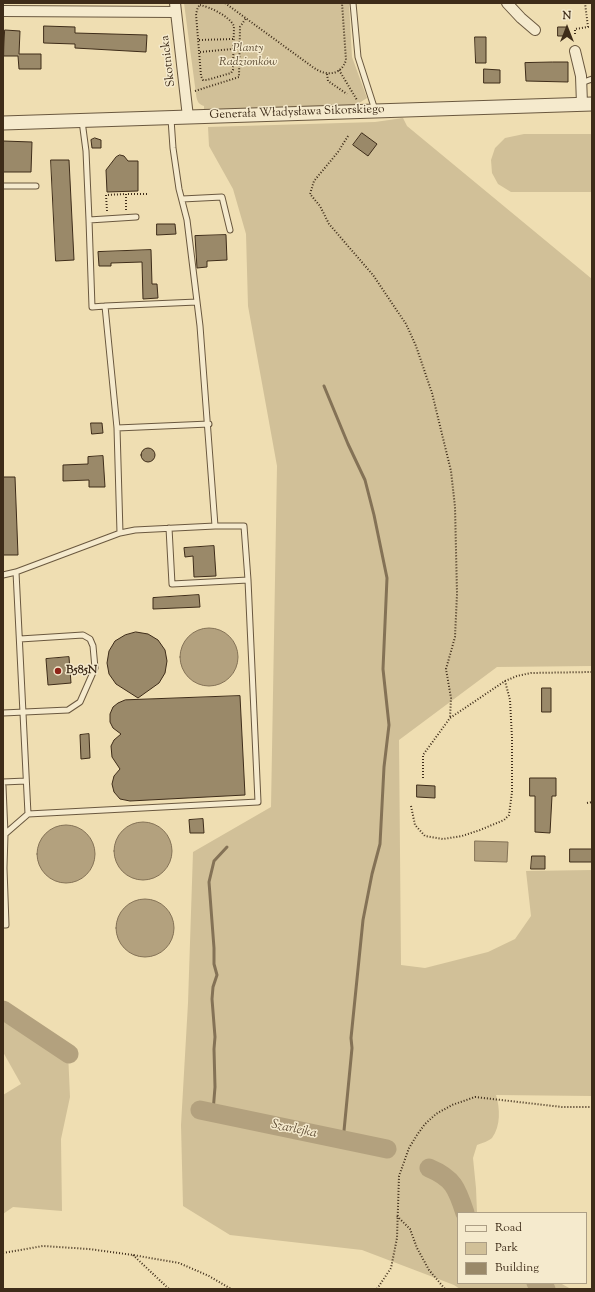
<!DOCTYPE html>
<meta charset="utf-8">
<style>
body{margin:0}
#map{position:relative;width:595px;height:1292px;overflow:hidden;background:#efdeb2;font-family:"Sorts Mill Goudy",serif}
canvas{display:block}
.frame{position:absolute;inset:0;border:4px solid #3e2c19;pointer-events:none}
.legend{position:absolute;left:457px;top:1212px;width:130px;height:72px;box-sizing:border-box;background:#f5eacd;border:1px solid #ac9e85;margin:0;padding:5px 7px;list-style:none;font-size:12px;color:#3e2c19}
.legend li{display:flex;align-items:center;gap:8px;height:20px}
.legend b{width:20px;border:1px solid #ac9e85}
.north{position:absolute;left:547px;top:8px;width:40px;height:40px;-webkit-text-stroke:3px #f5eacd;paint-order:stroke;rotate:0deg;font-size:11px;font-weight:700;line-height:16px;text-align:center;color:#3e2c19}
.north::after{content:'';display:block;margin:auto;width:14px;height:18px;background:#3e2c19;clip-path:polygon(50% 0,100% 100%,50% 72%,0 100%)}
</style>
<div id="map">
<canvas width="595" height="1292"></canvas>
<div class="frame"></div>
<ul class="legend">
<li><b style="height:5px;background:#f5eacd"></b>Road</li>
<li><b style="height:11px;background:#d1c098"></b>Park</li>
<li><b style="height:11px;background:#9a8969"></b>Building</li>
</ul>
<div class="north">N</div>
</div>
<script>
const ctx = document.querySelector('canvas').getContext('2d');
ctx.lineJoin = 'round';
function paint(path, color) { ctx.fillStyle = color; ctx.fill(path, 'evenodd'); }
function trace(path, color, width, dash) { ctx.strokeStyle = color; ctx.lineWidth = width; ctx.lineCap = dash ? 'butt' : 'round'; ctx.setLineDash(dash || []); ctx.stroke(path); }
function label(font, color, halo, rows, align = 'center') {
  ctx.font = font + ' "Sorts Mill Goudy",serif'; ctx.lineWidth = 3; ctx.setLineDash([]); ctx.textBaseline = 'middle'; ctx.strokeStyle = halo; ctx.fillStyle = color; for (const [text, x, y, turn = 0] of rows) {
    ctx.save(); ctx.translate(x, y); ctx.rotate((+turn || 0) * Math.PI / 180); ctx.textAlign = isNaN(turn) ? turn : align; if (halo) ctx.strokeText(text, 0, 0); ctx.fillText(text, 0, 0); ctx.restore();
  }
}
const green = new Path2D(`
 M184,3H349L352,57L367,98L356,105L204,110V106C198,104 197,101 196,94Z
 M403,118L407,126L592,279V666L497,667L399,740L401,965L425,968L488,952L515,939L531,916L526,871L592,870V1096L496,1095C500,1108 501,1126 492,1138C489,1141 482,1143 477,1145L473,1158L476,1188L477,1213H458V1283H560L571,1289H460L454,1285L362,1250L230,1235L183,1206L181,1125L188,1003L193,852L271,807L277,466L248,306L246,234L233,189L209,146L208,127L375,122Z
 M524,134H592V192H511L498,184L492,173L491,160L495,148L505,138Z
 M3,1004L68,1052L70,1097L61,1139L62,1211L13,1207L3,1214V1095L21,1084L3,1052Z`);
const water = new Path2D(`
 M180 657a29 29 0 1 1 58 0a29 29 0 1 1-58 0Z
 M114 851a29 29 0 1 1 58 0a29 29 0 1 1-58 0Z
 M37 854a29 29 0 1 1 58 0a29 29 0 1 1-58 0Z
 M475,841L508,842L507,862L475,861Z
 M116 928a29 29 0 1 1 58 0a29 29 0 1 1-58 0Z`);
const stream = new Path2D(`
 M324,386L348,444L365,480L374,515L387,578L383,669L389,725L384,767L380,844L372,874L363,920L351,1038L352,1048L343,1141
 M213,1112L215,1087L214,1049L215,1037L212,999L213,987L217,975L214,964V948L209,882L214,861L227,847`);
const river = new Path2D(`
 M3,1010L69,1054
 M200,1110L387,1149
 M429,1168C453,1178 457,1188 465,1213
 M536,1283L546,1289`);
const building = new Path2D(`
 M44,26L75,27V33L147,35L146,52L75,48V44L44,43Z
 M558,27H567V36H558Z
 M5,30L20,31L19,54H41V69H19L18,56H4Z
 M475,37H486V63H476Z
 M553,62H568V82L526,81L525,63Z
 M484,69L500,70V83H484Z
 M362,133L377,144L368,156L353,145Z
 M95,138L101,140V148H92L91,140Z
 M3,141L32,142L31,172H3Z
 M120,155L124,156L128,161H138V191L107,192L106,170L116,157Z
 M51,160H69L74,260L56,261Z
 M157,224H175L176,234L157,235Z
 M226,235L227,260L207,261V267L197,268L195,236Z
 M151,250L152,284H157L158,298L143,299L142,262L111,263V266H99L98,252Z
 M91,423H102L103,433L92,434Z
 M141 455a7 7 0 1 1 14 0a7 7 0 1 1-14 0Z
 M103,456L105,487H89V480L63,481V465L88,464V457Z
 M3,477H15L18,555H3Z
 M214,546L216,576L194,577L193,556L185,557L184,548Z
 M199,595L200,607L153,609V598Z
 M136,632L148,634L158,640L165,650L167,661L165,673L159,683L138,698L116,684L109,674L107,663L109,651L115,641L125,635Z
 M69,657L71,683L48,685L46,659Z
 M542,688H551V712H542Z
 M240,696L245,795L130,801L120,799L114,792L112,784L114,776L120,769L112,757L111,746L114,740L121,734L113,728L110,722V714L113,707L118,703L125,700Z
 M89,734L90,758L81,759L80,735Z
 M530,778H556V796H552L550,833L535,832V796H530Z
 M417,785L435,786V798L417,797Z
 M203,819L204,833H190L189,820Z
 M570,849H592V862H570Z
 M532,856H545V869H531Z`);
const path = new Path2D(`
 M225,3L314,68C326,76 341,76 346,60L342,3
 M200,5C210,7 229,16 234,26L233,70L231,73L207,80H203L201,76L196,14L198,7Z
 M575,34V29L588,27L585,3
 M199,40L233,39
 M200,52L233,49
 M339,70L357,100
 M327,74L328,81L347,94
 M195,91L239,77L240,27L246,18
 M348,136L338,152L314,181L310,194L320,206L329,224L373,275L406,324L416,346L432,393L451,471L455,507L457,594L455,637L446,669L451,698L450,718
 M126,210V194H148
 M107,211L106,195L126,194
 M423,778V755L450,718L505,681L517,676L531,673L592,672
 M587,803L592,802
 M411,806L415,825L425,836L443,839L462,836L480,830L504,820L509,815L512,792V738L510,700L505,681
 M397,1216L410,1229L417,1248L429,1270L445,1289
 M3,1253L43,1246L89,1249L133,1255L179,1263L209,1276L231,1289
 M133,1255L169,1289
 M377,1289L391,1268L397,1238L399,1176L409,1148L417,1135L425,1124L436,1114L452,1105L475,1097L562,1107H592`);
const service = new Path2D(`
 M353,3L358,57L375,110
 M581,83L592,79
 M82,121L86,151L89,220
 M3,186H36
 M182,199L222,197L230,230
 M105,306L92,307L89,220L136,217
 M117,428L209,424
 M169,528L172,584L248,580L244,526H215
 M120,533L117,428L105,306L197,302
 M16,572L28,814L258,802L248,580
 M3,575L16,572L120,533L135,530L215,526L200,326L187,220L179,189L173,148L171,119
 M3,713L68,710L80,702L95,668L93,646L90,639L83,635L20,639
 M3,782L26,781
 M3,786L5,834
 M3,925H6L4,868L5,834L28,814`);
const minor = new Path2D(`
 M175,3L188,117
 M507,3L521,18L535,30
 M3,11L176,12
 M575,51L581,76L582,104`);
const tertiary = new Path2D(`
 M3,123L592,104`);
const markers = [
 [58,671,4,"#8f2418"]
];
const parkNames = [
 ["Planty",248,49],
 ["Radzionków",248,63]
];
const streetNames = [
 ["Skotnicka",169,61,-97],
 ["Generała Władysława Sikorskiego",297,113,-2]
];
const poiNames = [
 ["B585N",66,671]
];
const waterNames = [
 ["Szarlejka",294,1130,12]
];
paint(green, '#d1c098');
paint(water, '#b3a17e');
trace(water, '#847256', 1);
trace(stream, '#847256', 3);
trace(river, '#b3a17e', 19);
paint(building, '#9a8969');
trace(building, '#3e2c19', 1);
trace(service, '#6a583f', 7);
trace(minor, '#6a583f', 12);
trace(tertiary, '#6a583f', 15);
trace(path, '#3e2c19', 2, [1, 2]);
trace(service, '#f5eacd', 5);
trace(minor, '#f5eacd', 10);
trace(tertiary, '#f5eacd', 13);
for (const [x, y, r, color] of markers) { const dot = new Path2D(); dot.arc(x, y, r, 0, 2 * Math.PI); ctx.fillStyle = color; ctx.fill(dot); trace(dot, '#f5eacd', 1.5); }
label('italic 12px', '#5b4a32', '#f5eacd', parkNames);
label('12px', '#3e2c19', '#f5eacd', streetNames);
label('bold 12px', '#3e2c19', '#f5eacd', poiNames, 'left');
label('italic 13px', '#614f37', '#f5eacd', waterNames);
</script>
